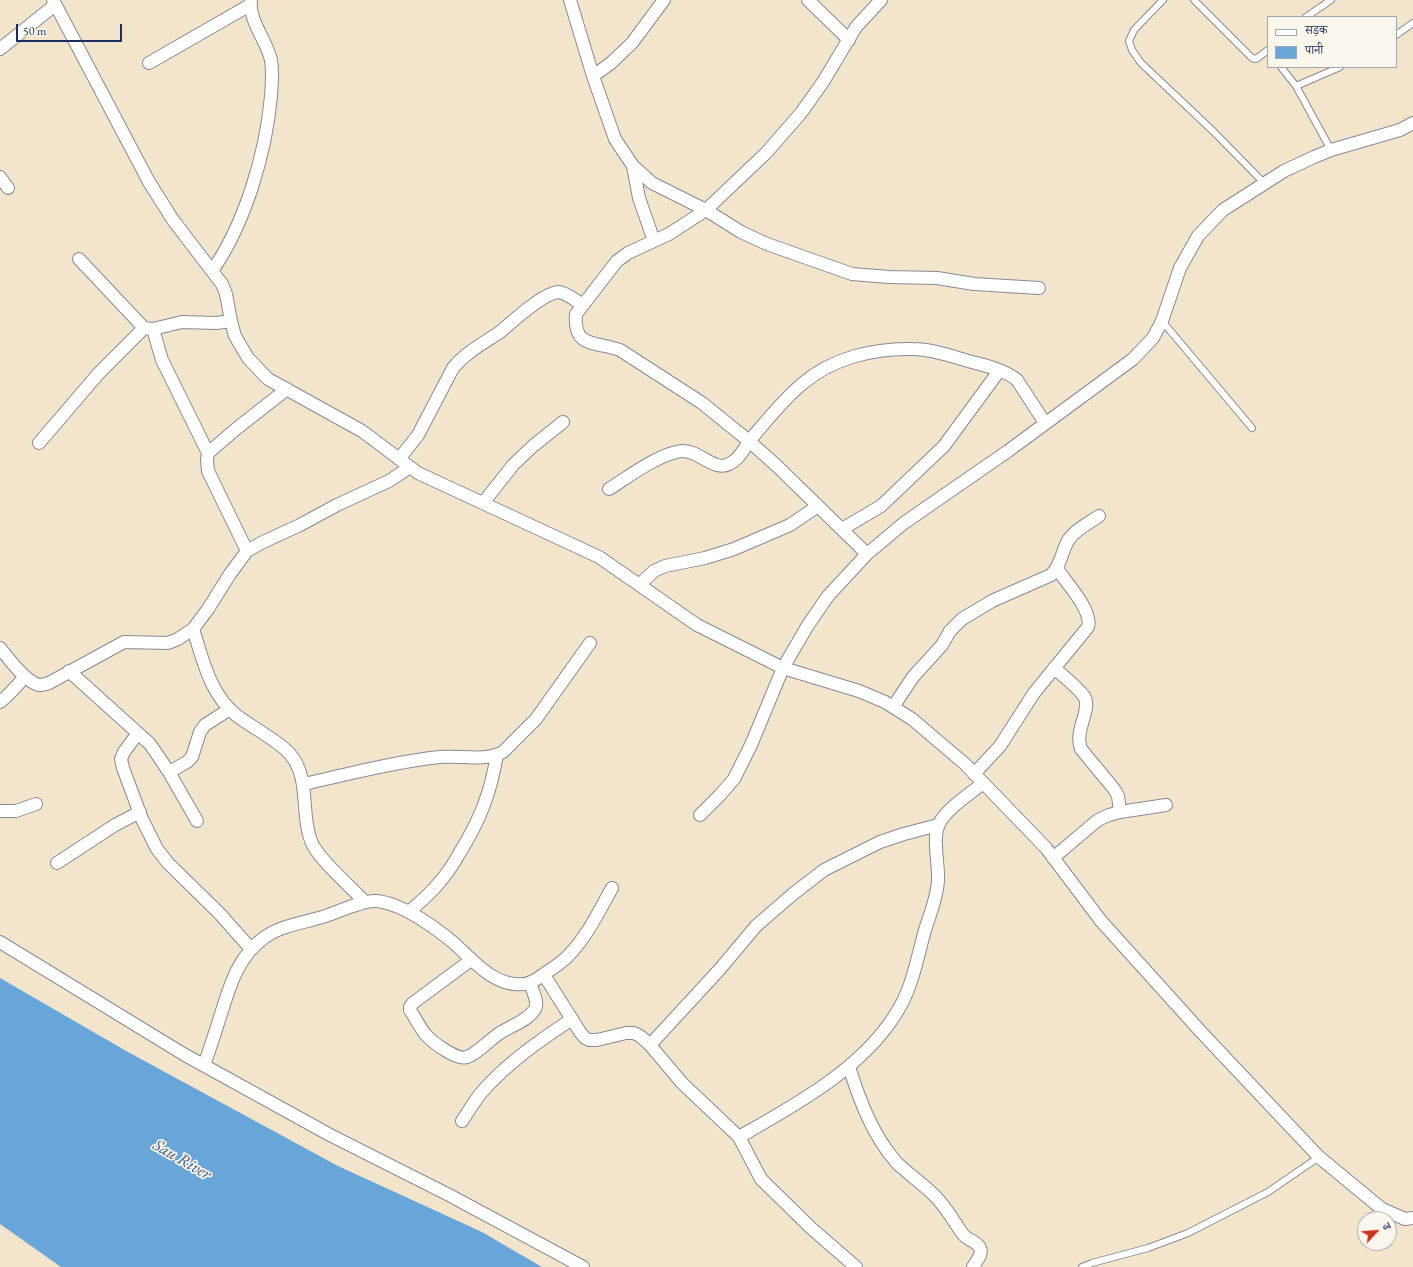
<!DOCTYPE html>
<meta charset="utf-8">
<style>
body{margin:0}
#map{position:relative;width:1413px;height:1267px;overflow:hidden;background:#f3e5cb;font-family:"EB Garamond","Noto Serif Devanagari",serif}
canvas{display:block}
.legend{position:absolute;left:1267px;top:16px;width:130px;height:52px;box-sizing:border-box;background:#fbf7ec;border:1px solid #a1a7b3;margin:0;padding:5px 7px;list-style:none;font-size:12px;color:#1b2f5e}
.legend li{display:flex;align-items:center;gap:8px;height:20px}
.legend b{width:20px;border:1px solid #a1a7b3}
.north{position:absolute;left:1357px;top:1211px;width:40px;height:40px;box-sizing:border-box;background:#fbf7ec;border:1px solid #a1a7b3;border-radius:50%;rotate:64deg;font-size:11px;font-weight:700;line-height:16px;text-align:center;color:#1b2f5e}
.north::after{content:'';display:block;margin:auto;width:14px;height:18px;background:#c8321e;clip-path:polygon(50% 0,100% 100%,50% 72%,0 100%)}
.scale{position:absolute;left:16px;top:24px;width:106px;height:18px;box-sizing:border-box;border:2px solid #1b2f5e;border-top:0;padding-left:5px;font-size:12px;line-height:14px;white-space:nowrap;color:#1b2f5e;-webkit-text-stroke:3px #fbf7ec;paint-order:stroke}
</style>
<div id="map">
<canvas width="1413" height="1267"></canvas>
<ul class="legend">
<li><b style="height:5px;background:#fff"></b>सड़क</li>
<li><b style="height:11px;background:#68a6da"></b>पानी</li>
</ul>
<div class="north">उ</div>
<div class="scale">50 m</div>
</div>
<script>
const ctx = document.querySelector('canvas').getContext('2d');
ctx.lineJoin = 'round';
function paint(path, color) { ctx.fillStyle = color; ctx.fill(path, 'evenodd'); }
function trace(path, color, width, dash) { ctx.strokeStyle = color; ctx.lineWidth = width; ctx.lineCap = dash ? 'butt' : 'round'; ctx.setLineDash(dash || []); ctx.stroke(path); }
function label(font, color, halo, rows, align = 'center') {
  ctx.font = font + ' "EB Garamond",serif'; ctx.lineWidth = 3.5; ctx.setLineDash([]); ctx.textBaseline = 'middle'; ctx.strokeStyle = halo; ctx.fillStyle = color; for (const [text, x, y, turn = 0] of rows) {
    ctx.save(); ctx.translate(x, y); ctx.rotate((+turn || 0) * Math.PI / 180); ctx.textAlign = isNaN(turn) ? turn : align; if (halo) ctx.strokeText(text, 0, 0); ctx.fillText(text, 0, 0); ctx.restore();
  }
}
const water = new Path2D(`
 M0,978L128,1052L338,1166L482,1232L542,1267H61L0,1224Z`);
const service = new Path2D(`
 M1163,0L1134,30L1129,41L1132,50L1141,63L1214,132L1264,183
 M1194,0L1252,58L1256,59L1268,50
 M1306,17L1331,0
 M1396,35L1413,23
 M1281,67L1296,86L1331,150
 M1296,86L1340,67
 M1162,321L1252,428
 M1082,1267L1092,1263L1148,1248L1188,1233L1268,1192L1319,1157`);
const minor = new Path2D(`
 M53,0L149,182L173,220L222,284L226,294L231,321L235,336L248,358L268,379L362,431L418,473L599,557L697,625L783,668L859,691L885,702L912,719L965,764L1046,848L1101,921L1202,1033L1319,1157L1382,1209L1405,1219L1413,1218
 M570,0L593,76L615,139L633,166L652,183L706,210L741,232L767,244L852,274L889,277L937,278L974,284L1039,288
 M808,0L849,40
 M0,49L55,5
 M149,63L250,5
 M593,76L611,63L632,43L664,0
 M633,166L639,198L654,241
 M0,177L8,188
 M79,259L144,328L153,329L182,322L216,323L231,321
 M212,271C245,224 266,153 271,96C272,84 273,72 271,60C267,41 248,20 251,0
 M153,329L162,360L208,453
 M39,443L99,373L144,328
 M399,459L418,435L453,368C466,352 484,343 500,332C512,322 544,292 559,292C567,293 576,301 583,305
 M609,489C628,477 660,453 682,451C699,450 714,472 729,464C740,459 744,448 751,439C767,420 783,400 802,384C832,358 874,348 913,349C932,349 954,357 972,362C987,366 1005,370 1017,380L1045,423
 M483,503L513,465L533,446L563,422
 M842,529L881,506L944,446L999,371
 M247,551L208,471L207,460L208,453L236,429L287,389
 M867,554L778,467L749,441L702,403L620,350C596,341 573,349 576,314L617,261L628,253L669,234L706,210L766,153L801,113L823,82L856,27L881,0
 M639,585L654,571L665,566L705,558L734,549L790,525L818,506
 M193,629C203,660 210,694 236,715C251,727 278,740 290,754C311,779 300,813 311,841C318,859 351,887 365,902
 M0,648C9,659 26,683 40,685C43,685 46,684 49,683L124,642L168,643L178,639L193,629L208,609L230,574L247,551L261,543L300,525L337,505L389,481L410,467
 M1054,668C1062,675 1081,690 1085,698C1091,710 1074,731 1081,749L1114,789L1118,796L1120,812
 M69,671L150,744L169,772L197,821
 M0,702L8,695L25,677
 M893,707L913,677L942,645L950,631L962,619L992,601L1051,575C1062,564 1061,552 1069,539C1076,529 1089,523 1099,516
 M138,733L124,752L121,759L123,768L142,819L157,849L168,863L220,914L251,949
 M169,772L187,762L192,757L200,732L205,725L230,709
 M974,774L1000,746L1034,693L1088,627C1093,611 1066,582 1057,569
 M304,784C348,774 394,762 440,757C461,755 483,762 503,752L536,719L590,643
 M0,811H16L36,804
 M700,815L720,795L734,779L751,745L783,668L808,625L828,596L867,554L904,523L1008,451L1133,359L1153,338L1162,321L1180,268L1198,236L1223,210L1284,171L1314,157L1331,150L1400,130L1413,123
 M1053,858L1098,820L1109,815L1120,812L1166,805
 M57,863L115,825L140,812
 M409,912C419,903 430,894 438,884C446,875 453,865 459,854C480,820 490,795 497,755
 M0,942L185,1055L330,1135L449,1195L583,1267
 M471,960L413,1003L410,1007V1010C415,1018 420,1027 425,1034C432,1042 457,1061 467,1057C478,1053 489,1040 500,1033C510,1026 528,1021 535,1009C539,1002 532,990 530,983
 M544,975L580,1032L585,1038L589,1040H597L626,1033H634L640,1036L650,1045L682,1083L739,1137L761,1179L811,1228L856,1267
 M650,1045L720,969L756,926L793,894L824,870L880,842L904,834L938,825
 M204,1065C210,1049 215,1033 220,1017C230,986 237,957 265,937C281,926 301,923 319,918C335,914 361,900 376,901C402,903 436,928 455,944C473,961 495,987 523,984C531,984 537,979 544,974C552,969 561,963 568,956C587,937 599,911 612,888
 M849,1067C860,1101 872,1134 896,1162C908,1174 923,1184 935,1196C946,1207 953,1220 962,1233C966,1240 977,1241 980,1248C983,1255 976,1261 973,1267
 M462,1121C468,1112 474,1102 481,1093C507,1063 539,1041 572,1019
 M739,1137C797,1104 868,1066 901,1005C913,983 918,955 925,930C930,914 937,898 938,881C939,864 932,838 939,824C946,809 970,794 983,783`);
const waterNames = [
 ["Sau River",182,1160,30]
];
paint(water, '#68a6da');
trace(service, '#878a94', 8);
trace(minor, '#878a94', 14);
trace(service, '#fff', 6);
trace(minor, '#fff', 12);
label('italic 17px', '#365989', '#fbf7ec', waterNames);
</script>
